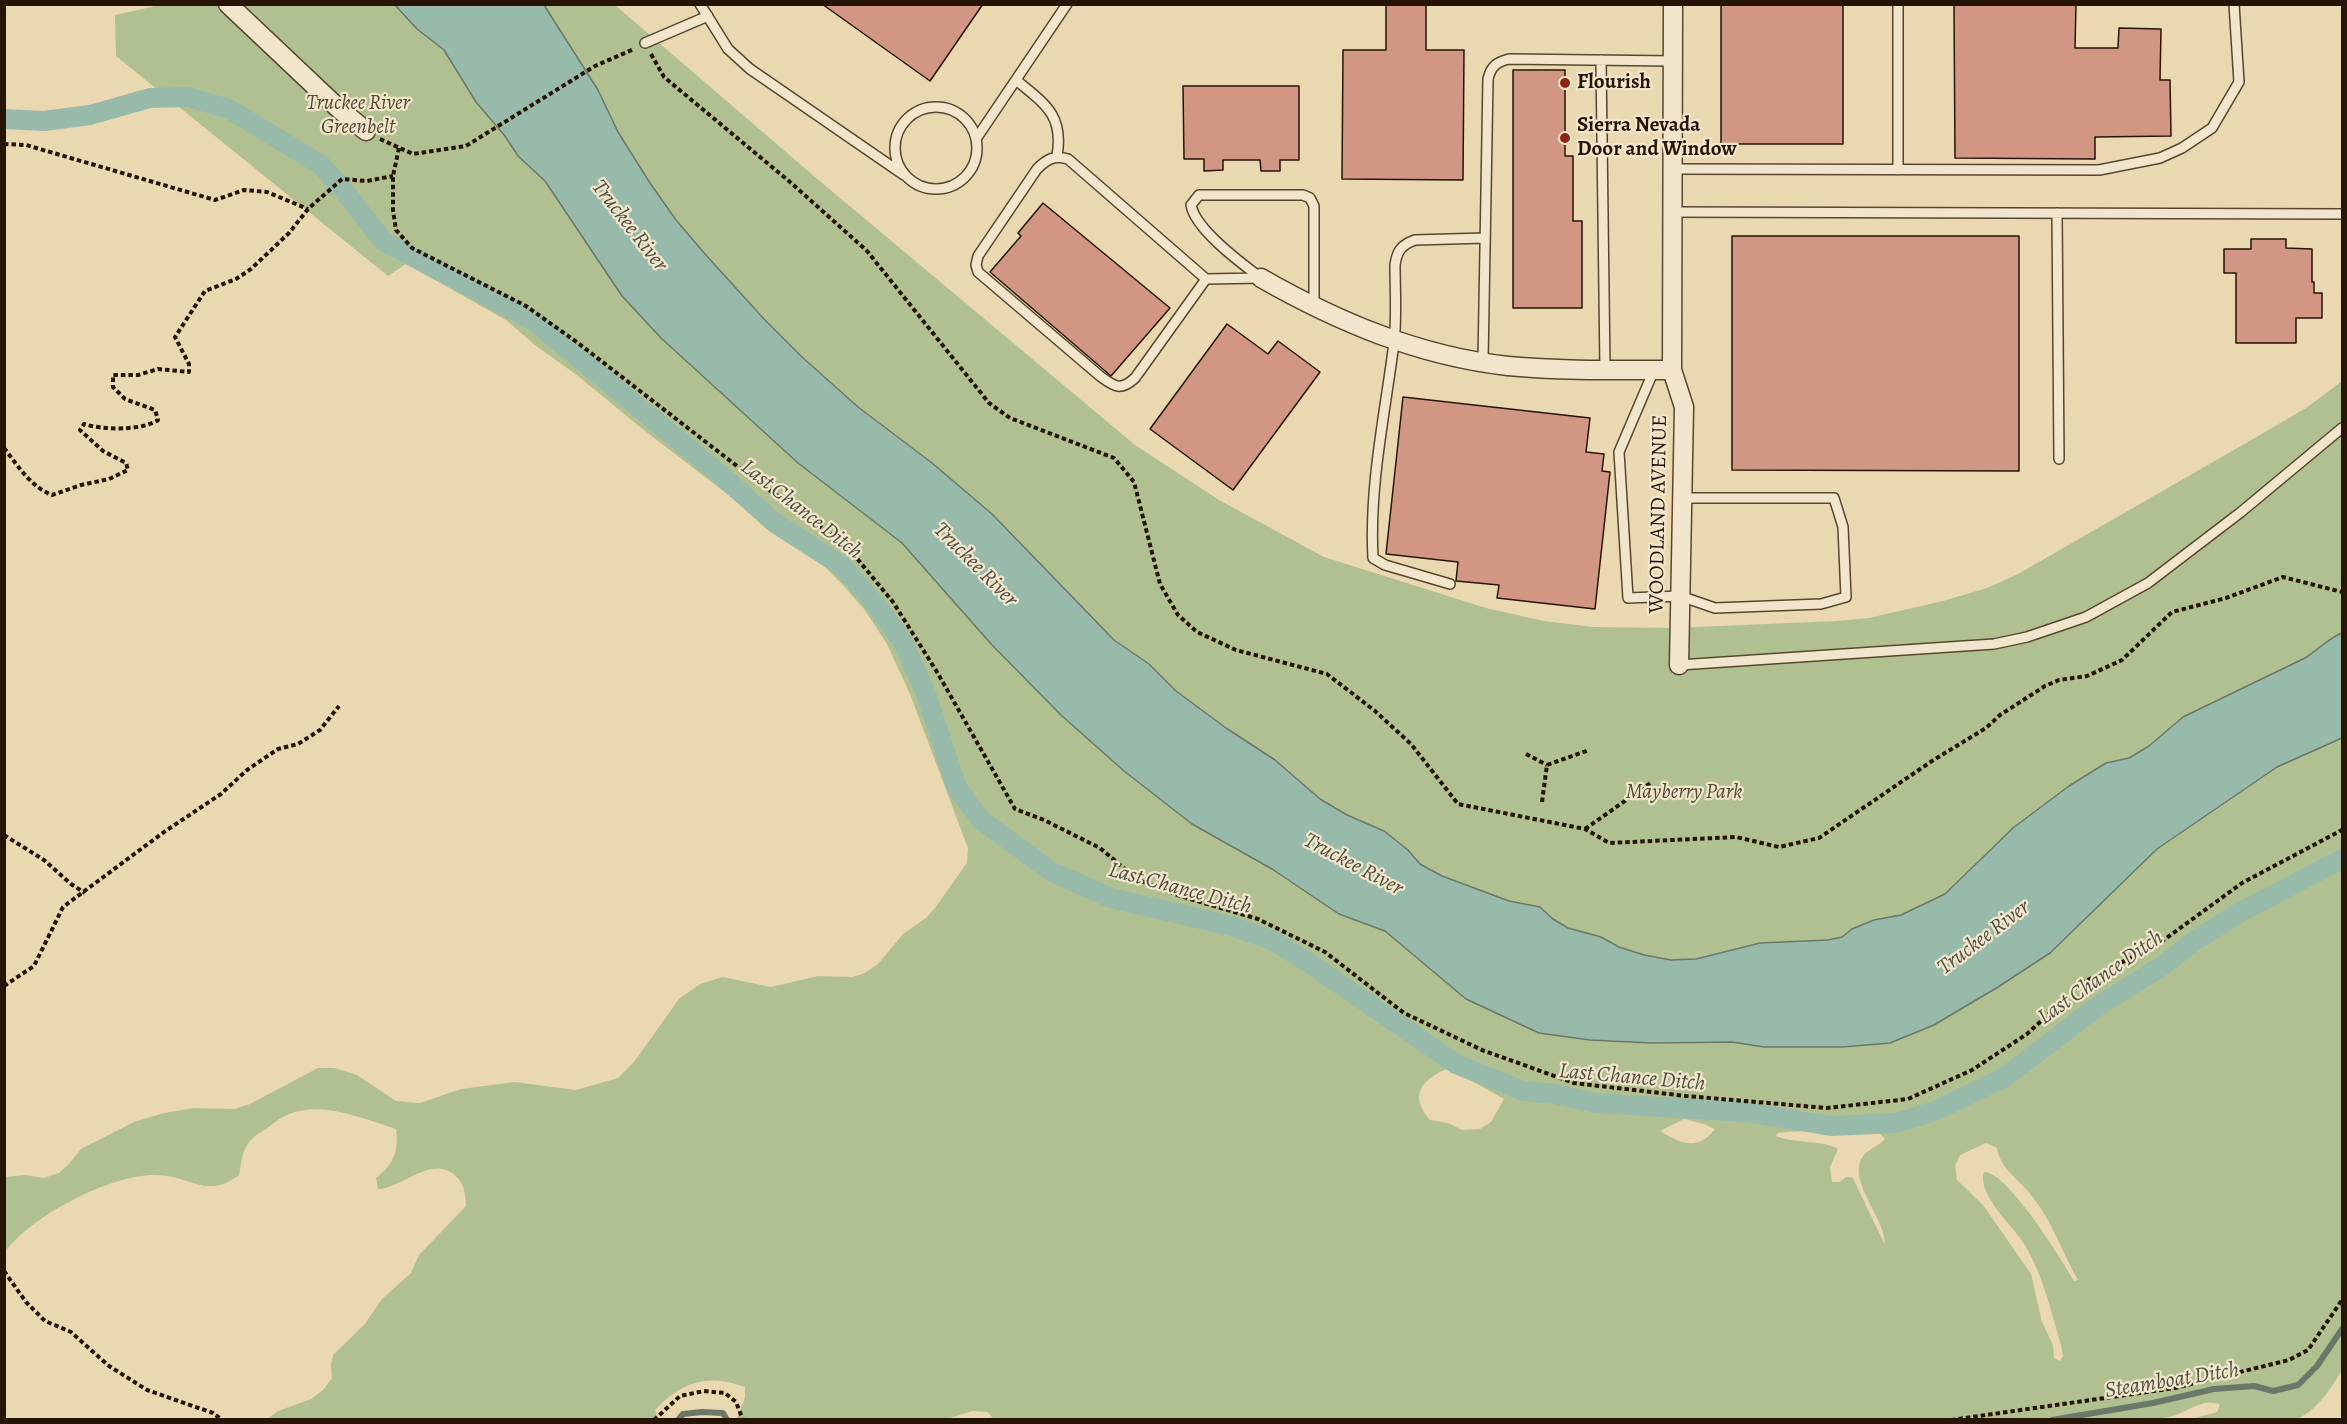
<!DOCTYPE html>
<style>
body{margin:0}
#map{position:relative;width:2347px;height:1424px;overflow:hidden;background:#ead8b0;font-family:Alegreya,serif}
canvas{display:block}
.frame{position:absolute;inset:0;border:6px solid #261506;pointer-events:none}
</style>
<div id="map">
<canvas width="2347" height="1424"></canvas>
<div class="frame"></div>
</div>
<script>
const ctx = document.querySelector('canvas').getContext('2d');
ctx.lineJoin = 'round';
function paint(path, color) { ctx.fillStyle = color; ctx.fill(path, 'evenodd'); }
function trace(path, color, width, dash) { ctx.strokeStyle = color; ctx.lineWidth = width; ctx.lineCap = dash ? 'butt' : 'round'; ctx.setLineDash(dash || []); ctx.stroke(path); }
function label(font, color, halo, rows, align = 'center') {
  ctx.font = font + ' Alegreya,serif'; ctx.lineWidth = 4.5; ctx.setLineDash([]); ctx.textBaseline = 'middle'; ctx.strokeStyle = halo; ctx.fillStyle = color; for (const [text, x, y, turn = 0] of rows) {
    ctx.save(); ctx.translate(x, y); ctx.rotate((+turn || 0) * Math.PI / 180); ctx.textAlign = isNaN(turn) ? turn : align; if (halo) ctx.strokeText(text, 0, 0); ctx.fillText(text, 0, 0); ctx.restore();
  }
}
const green = new Path2D(`
 M160,5H395L417,29L444,50L476,102L505,136L518,156L545,181L622,296L661,338L798,463L902,543L992,645L1062,716L1124,771L1192,824L1272,869L1339,914L1385,931L1466,999L1539,1033L1590,1040L1652,1043L1732,1042L1764,1047H1842L1890,1043L1934,1025L1998,987L2050,953L2157,849L2277,767L2342,738V1370C2331,1388 2319,1408 2299,1418C2290,1423 2208,1419 2191,1419L2217,1412L2220,1405C2203,1396 2186,1414 2169,1417C2157,1419 2145,1419 2134,1420H994L988,1412L972,1411L944,1420H736L745,1398V1387C708,1373 681,1382 655,1410L658,1419H267L278,1411L311,1399L323,1390L332,1378L331,1365L333,1355L364,1325L382,1299L411,1273L419,1255L466,1206C465,1192 464,1181 452,1173C430,1157 401,1188 378,1189L376,1178C394,1164 399,1151 396,1129C355,1116 305,1093 269,1127C264,1131 258,1133 254,1137C242,1147 242,1161 239,1175C207,1200 189,1175 156,1175C111,1174 31,1216 5,1252V1177L25,1175L44,1178L59,1173L68,1165L81,1149L134,1122L164,1113L194,1108L234,1109L250,1104L318,1068H334L357,1075L396,1101L420,1103L461,1089L515,1082L576,1090L618,1078L634,1062L679,999L700,984L723,977L771,987L818,976L852,977L863,974L878,964L903,934L926,918L935,908L967,863L968,848L910,694L887,644L864,609L842,584L815,557L757,517L640,427L578,376L535,345L506,320L419,271L412,260L388,276L116,56L115,15ZM1449,1068L1504,1099L1491,1122L1480,1129L1462,1130L1448,1123L1430,1120C1408,1095 1422,1079 1449,1068ZM1684,1119L1704,1124L1715,1129C1698,1151 1681,1144 1660,1131ZM1875,1129L1885,1139C1879,1146 1868,1149 1863,1156C1846,1181 1886,1218 1885,1245L1853,1178L1846,1177L1839,1182H1832L1830,1167L1838,1149C1824,1140 1795,1144 1776,1136L1777,1133C1810,1129 1842,1133 1875,1129ZM1986,1143L1997,1148C2000,1167 2014,1176 2026,1189C2050,1215 2061,1250 2078,1280L2074,1281C2062,1260 2007,1171 1984,1172C1977,1193 2008,1221 2020,1238C2041,1267 2051,1311 2061,1345L2063,1356L2060,1361L2054,1358L2053,1345L2042,1322L2031,1274L1983,1205L1957,1180L1955,1166L1960,1155Z
 M544,5H615L815,177L1135,445L1219,500L1324,557L1486,608L1544,621L1593,627L1672,628L1837,621L1869,618L1943,601L1987,588L2018,574L2253,439L2306,408L2342,381V633C2330,637 2318,650 2306,658L2183,717L2149,746L2129,758L2106,763L2069,786L2013,828L1945,894L1921,906L1901,915L1874,920L1852,929L1842,937L1828,940L1760,943L1696,959L1671,960L1644,955L1619,947L1601,937L1568,928L1553,919L1540,907L1509,901L1442,876L1420,864L1408,850L1320,799L1275,760L1226,728L1175,691L1149,664L1114,640L932,463L858,407L802,357L764,319L705,254L676,220L650,183L618,132L598,90Z`);
const water = new Path2D(`
 M395,5H544L598,90L618,132L650,183L676,220L705,254L764,319L802,357L858,407L932,463L992,514L1114,640L1149,664L1176,691L1226,728L1275,760L1320,799L1347,815L1384,831L1408,850L1420,864L1442,876L1509,901L1540,907L1553,919L1568,928L1601,937L1619,947L1644,955L1671,960L1696,959L1760,943L1828,940L1842,937L1852,929L1874,920L1901,915L1945,894L2013,828L2069,786L2106,763L2129,758L2149,746L2183,717L2305,658C2318,650 2330,637 2342,633V738L2277,767L2157,849L2050,953L1998,987L1934,1025L1890,1043L1842,1047H1764L1732,1042L1652,1043L1590,1040L1539,1033L1466,999L1385,931L1339,914L1272,869L1192,824L1124,771L1062,716L992,645L902,543L798,463L661,338L622,296L545,181L518,156L505,136L476,102L444,50L417,29Z`);
const stream = new Path2D(`
 M678,1420L683,1414L702,1412L723,1413L727,1420
 M2052,1420L2153,1403L2214,1389L2254,1386L2273,1391L2298,1385L2317,1366L2342,1329`);
const canal = new Path2D(`
 M4,119L44,121L90,115L150,98L188,97L229,109L321,165L344,191L383,241L534,321L722,476L775,523L842,566L876,605L903,642L926,694L957,788L981,820L1052,872L1111,898L1231,926L1272,940L1309,963L1456,1064L1523,1091L1554,1094L1596,1103L1745,1112L1831,1126L1897,1123L1935,1111L2005,1077L2098,1006L2162,966L2193,942L2237,914L2342,859`);
const building = new Path2D(`
 M822,4H983L930,81Z
 M1386,4H1426V50H1464L1463,180L1342,179L1343,50H1386Z
 M1721,4H1843V144H1721Z
 M1954,4H2076L2075,48H2118L2119,28L2161,29L2160,80H2170L2171,136L2095,137V159L1955,158Z
 M1513,70H1565V156H1573V221H1582V308H1513Z
 M1183,86H1299V160H1280V171H1261L1260,160H1223V170L1204,171V159H1184Z
 M1043,203L1170,308L1111,376L990,272L1021,236L1018,233Z
 M1732,236H2019V471L1732,470Z
 M2251,239H2286V248L2312,249V282H2314V293H2322V318H2296V343H2236V273H2224V249H2251Z
 M1227,324L1268,354L1278,341L1320,372L1233,490L1150,429Z
 M1403,397L1590,418L1586,452L1604,454L1602,471L1610,472L1595,609L1497,598L1499,585L1456,581L1458,562L1386,554Z`);
const path = new Path2D(`
 M651,54L664,77L790,182L867,251L989,403L1010,418L1114,458L1134,482L1160,584L1178,615L1197,632L1236,650L1327,674L1375,711L1411,744L1458,804L1585,829L1609,843L1736,837L1779,847L1819,838L1932,761L1986,728L2000,715L2045,686L2059,680L2087,676L2122,660L2172,612L2226,598L2283,577L2342,592
 M380,139L413,154L466,146L595,66L634,49
 M4,144L26,145L215,200L244,190L267,192L308,209
 M399,148L393,176V210L396,230L412,248L526,306L578,343L755,480L845,544L893,602L937,672L1015,809L1044,820L1100,848L1138,880L1180,896L1258,919L1325,952L1404,1013L1482,1050L1574,1083L1686,1096L1827,1108L1908,1099L1972,1070L2027,1034L2082,983L2161,942L2242,883L2342,830
 M4,448C18,466 31,487 52,495L81,485L109,479L128,470L126,463L103,451L80,430L84,424C102,430 142,431 158,420L155,410L125,399L113,387V375H138L158,369L189,372V364L175,337L205,291L236,279L251,269L289,233L308,209L342,179L367,181L393,176
 M1526,754L1547,765
 M1542,802L1547,765L1589,750
 M1585,829L1652,782
 M4,835L44,860L71,884L85,893
 M4,986L34,966L63,907L164,832L221,794L247,770L278,749L298,744L320,730L339,706
 M4,1271L26,1302L45,1321L71,1332L109,1366L147,1390L213,1413L222,1420
 M654,1420L680,1396L704,1391L725,1393L736,1402L743,1420
 M981,1420H982
 M1951,1420L2175,1388L2289,1360L2308,1350L2342,1300`);
const lane = new Path2D(`
 M700,4L728,49L750,69L904,175
 M1898,4V170
 M645,43L708,16
 M1601,60L1605,370
 M1016,80C1045,104 1064,115 1057,156
 M895 148a41 41 0 1 1 82 0a41 41 0 1 1-82 0Z
 M976,139L1067,4
 M1672,169L2099,170L2160,158L2182,148L2212,128L2239,82L2234,4
 M1672,212L2342,214
 M2057,213L2059,459
 M1261,278C1241,263 1195,229 1191,205L1199,195H1303L1310,198L1314,206V307
 M1206,279L1135,378C1120,392 1114,386 1100,376L978,272L976,265L978,256L1037,169C1047,159 1054,155 1068,159L1206,279L1261,278
 M1483,361L1488,79C1491,66 1497,62 1509,59L1673,61
 M1654,370L1619,452L1628,598L1680,596L1715,608L1821,604L1846,597L1843,527L1834,498H1682
 M1450,584L1385,565L1373,558C1369,486 1385,414 1394,343C1397,318 1395,290 1395,265C1397,251 1401,245 1415,240L1485,238
 M1679,665L1994,644L2027,637L2086,617L2148,583L2241,512L2342,428`);
const street = new Path2D(`
 M228,4L338,108L366,131
 M1673,4L1672,370L1684,407L1679,665
 M1261,278C1338,322 1419,356 1508,366C1562,371 1617,370 1672,370`);
const markers = [
 [1565,83,6,"#8f2418"],
 [1565,138,6,"#8f2418"]
];
const poiNames = [
 ["Flourish",1577,83],
 ["Sierra Nevada",1577,126],
 ["Door and Window",1577,150]
];
const parkNames = [
 ["Truckee River",358,104],
 ["Greenbelt",358,128],
 ["Mayberry Park",1684,793]
];
const streetNames = [
 ["WOODLAND AVENUE",1659,514,-89]
];
const waterNames = [
 ["Truckee River",629,226,52],
 ["Last Chance Ditch",801,510,38],
 ["Truckee River",975,565,45],
 ["Truckee River",1353,865,28],
 ["Last Chance Ditch",1180,889,15],
 ["Truckee River",1984,938,-37],
 ["Last Chance Ditch",2101,978,-35],
 ["Last Chance Ditch",1632,1078,5],
 ["Steamboat Ditch",2172,1381,-9]
];
paint(green, '#b1c090');
paint(water, '#98baab');
trace(water, '#6a7869', 1.5);
trace(stream, '#6a7869', 6);
trace(canal, '#98baab', 20);
paint(building, '#d29784');
trace(building, '#261506', 1.5);
trace(lane, '#574630', 12);
trace(street, '#574630', 21);
trace(path, '#261506', 4, [4.5, 3]);
trace(lane, '#f1e6cc', 9);
trace(street, '#f1e6cc', 18);
for (const [x, y, r, color] of markers) { const dot = new Path2D(); dot.arc(x, y, r, 0, 2 * Math.PI); ctx.fillStyle = color; ctx.fill(dot); trace(dot, '#f1e6cc', 2); }
label('bold 21px', '#261506', '#f1e6cc', poiNames, 'left');
label('italic 21px', '#50482f', '#f1e6cc', parkNames);
label('21px', '#261506', '#f1e6cc', streetNames);
label('italic 22px', '#4e4f40', '#f1e6cc', waterNames);
</script>
